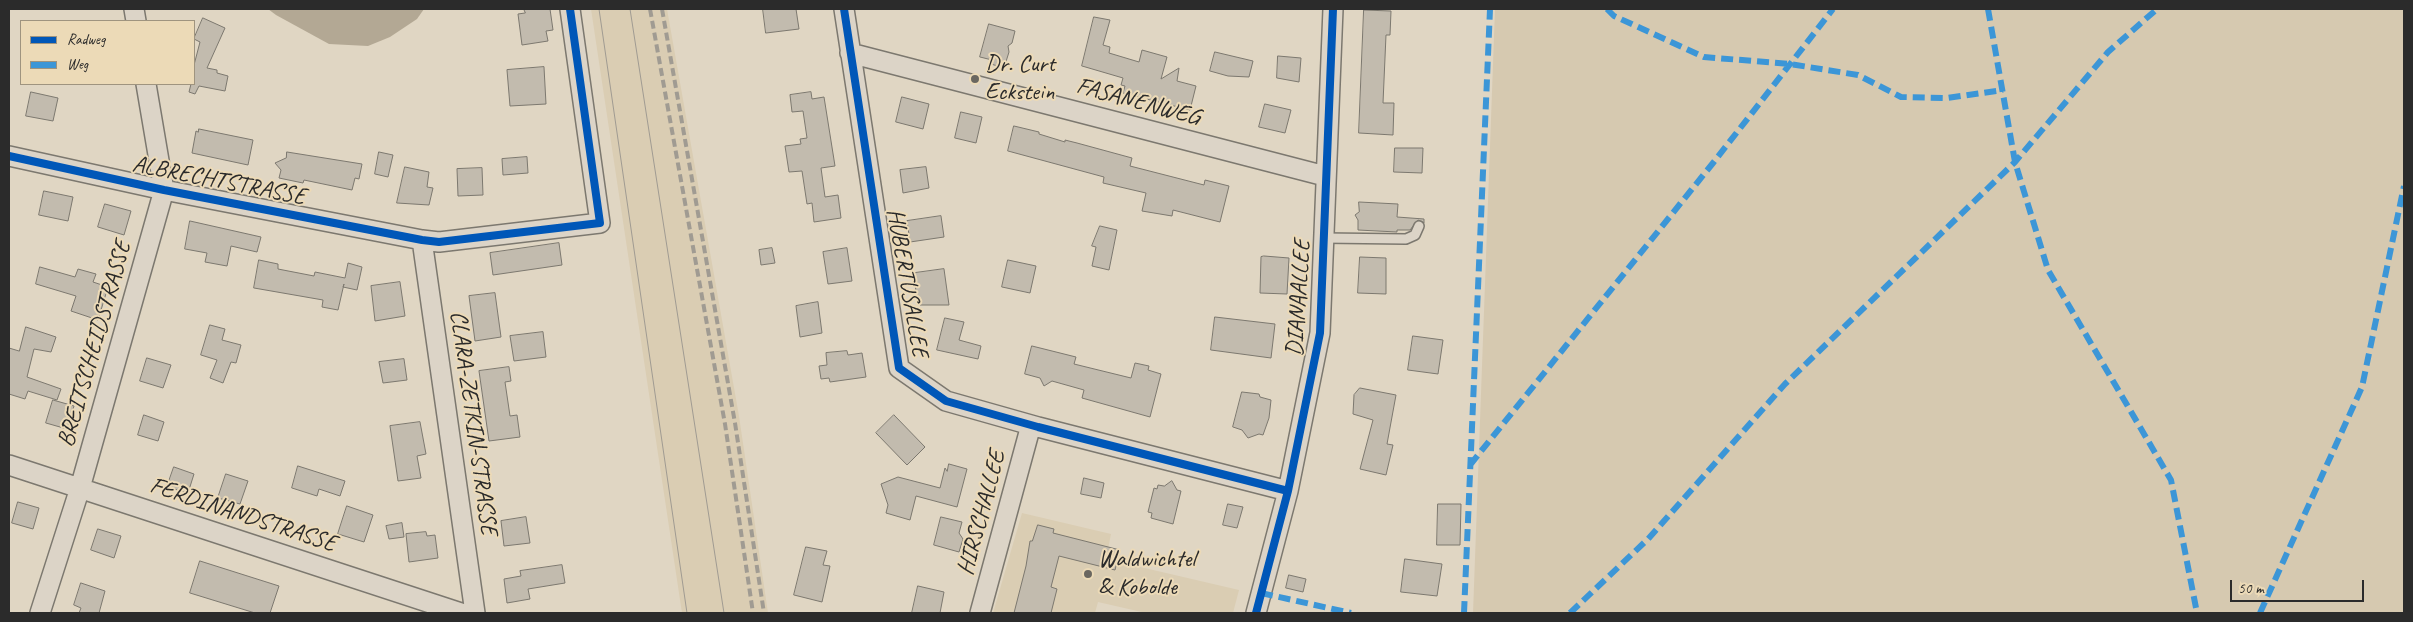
<!DOCTYPE html>
<style>
body{margin:0}
#map{position:relative;width:2413px;height:622px;overflow:hidden;background:#e0d6c3;font-family:Caveat,sans-serif}
canvas{display:block}
.frame{position:absolute;inset:0;border:10px solid #2b2b2b;pointer-events:none}
.legend{position:absolute;left:20px;top:20px;width:175px;height:65px;box-sizing:border-box;background:#ecdab7;border:1px solid #9f947f;margin:0;padding:6px 9px;list-style:none;font-size:15px;color:#2b2b2b}
.legend li{display:flex;align-items:center;gap:10px;height:25px}
.legend b{width:25px;border:1px solid #9f947f}
.scale{position:absolute;left:2230px;top:580px;width:134px;height:22px;box-sizing:border-box;border:2px solid #2b2b2b;border-top:0;padding-left:6px;font-size:15px;line-height:18px;white-space:nowrap;color:#2b2b2b;-webkit-text-stroke:4px #ecdab7;paint-order:stroke}
</style>
<div id="map">
<canvas width="2413" height="622"></canvas>
<div class="frame"></div>
<ul class="legend">
<li><b style="height:6px;background:#0057b8"></b>Radweg</li>
<li><b style="height:6px;background:#3c96d7"></b>Weg</li>
</ul>
<div class="scale">50 m</div>
</div>
<script>
const ctx = document.querySelector('canvas').getContext('2d');
ctx.lineJoin = 'round';
function paint(path, color) { ctx.fillStyle = color; ctx.fill(path, 'evenodd'); }
function trace(path, color, width, dash) { ctx.strokeStyle = color; ctx.lineWidth = width; ctx.lineCap = dash ? 'butt' : 'round'; ctx.setLineDash(dash || []); ctx.stroke(path); }
function label(font, color, halo, rows, align = 'center') {
  ctx.font = font + ' Caveat,sans-serif'; ctx.lineWidth = 4; ctx.setLineDash([]); ctx.textBaseline = 'middle'; ctx.strokeStyle = halo; ctx.fillStyle = color; for (const [text, x, y, turn = 0] of rows) {
    ctx.save(); ctx.translate(x, y); ctx.rotate((+turn || 0) * Math.PI / 180); ctx.textAlign = isNaN(turn) ? turn : align; if (halo) ctx.strokeText(text, 0, 0); ctx.fillText(text, 0, 0); ctx.restore();
  }
}
const built = new Path2D(`
 M591,9H667L739,416L768,613H682Z
 M1022,513L1111,534L1106,559L1239,590L1233,613H1146L1098,602L1095,613H993Z`);
const green = new Path2D(`
 M1495,9H2404V613H1473Z`);
const water = new Path2D(`
 M268,9H424L417,19L390,37L368,46L329,44L276,15Z`);
const building = new Path2D(`
 M524,9H550L553,30L546,31L548,41L522,45L518,14L525,13Z
 M763,9H796L799,29L766,33Z
 M1364,10L1391,11L1390,35H1386L1383,103H1394L1393,135L1359,133Z
 M1094,17L1110,20L1103,45L1110,47L1109,53L1139,62L1142,50L1167,57L1161,79L1179,68L1177,81L1196,86L1190,110L1123,93L1125,86L1121,85L1123,78L1082,66Z
 M203,18L225,28L207,68L217,70V73L228,76L225,91L199,86L195,94L189,92L191,84H194V65L200,42L194,39Z
 M989,24L1015,31L1012,43L1008,46L1009,52L1004,68L991,64L992,60L980,57Z
 M1215,52L1253,61L1249,77L1228,76L1210,71Z
 M1278,56L1301,58L1299,82L1277,78Z
 M544,67L546,104L510,106L507,70Z
 M31,92L58,98L53,121L26,116Z
 M811,92L812,99L824,97L835,166L821,168L825,197L838,195L841,218L814,222L812,203L807,204L802,171L789,172L785,146L801,144L800,139L807,138L803,111L792,112L790,95Z
 M902,97L929,104L923,129L896,122Z
 M1265,104L1291,110L1285,133L1259,127Z
 M961,112L982,117L976,143L955,138Z
 M1014,126L1039,132V134L1065,142V140L1077,143L1132,158L1130,166L1204,185L1205,180L1229,186L1220,222L1173,210L1172,216L1142,211L1146,193L1103,183L1104,177L1008,151Z
 M199,129L253,140L248,165L192,153L196,131L198,132Z
 M1395,148H1423L1422,173L1394,172Z
 M287,152L362,164L359,179L355,178L352,190L304,180L303,183L279,178L281,170L275,163L286,158Z
 M379,152L393,155L388,177L375,174Z
 M527,157L528,173L503,175L502,159Z
 M405,167L429,172L427,187L433,188L429,205L397,203Z
 M926,167L929,188L903,193L900,170Z
 M482,168L483,195L458,196L457,169Z
 M44,191L73,197L68,221L39,215Z
 M1359,202L1398,204L1397,217L1424,219V223L1418,220L1410,230H1397V232L1358,230V220L1355,215L1359,212Z
 M105,204L131,211L124,235L98,227Z
 M941,216L944,237L910,242L907,221Z
 M190,221L261,237L257,252L231,246L227,266L205,262L207,253L185,249Z
 M1100,226L1117,230L1109,270L1092,266L1096,247L1092,246Z
 M559,243L562,265L493,275L490,253Z
 M772,248L775,263L761,265L759,250Z
 M847,248L852,281L828,284L823,252Z
 M1264,256L1289,258L1287,294L1260,293L1261,257Z
 M1360,257L1386,258V294L1358,293Z
 M259,260L278,264V269L314,276L315,272L345,278L348,263L362,267L357,290L343,287L344,284L338,310L322,307L323,300L254,288Z
 M1008,260L1036,266L1030,293L1002,287Z
 M40,267L75,277L78,269L96,274L93,282L108,287L98,320L71,311L76,296L36,284Z
 M944,269L949,305H920L919,299L916,297L915,273Z
 M400,282L405,316L375,321L371,286Z
 M495,293L501,337L475,341L469,296Z
 M818,302L822,333L800,337L796,306Z
 M1215,317L1275,324L1271,358L1211,350Z
 M945,318L964,322L959,340L981,346L978,359L937,350Z
 M210,325L225,329L222,340L241,345L236,363L231,362L223,383L210,378L217,360L201,355Z
 M26,327L56,337L51,352L34,349L27,377L61,389L57,400L28,391L25,399L9,394V348L19,351Z
 M543,332L546,357L514,361L510,336Z
 M1413,336L1443,340L1438,374L1408,370Z
 M1032,346L1076,357L1074,364L1131,378L1135,363L1149,366L1148,370L1161,374L1150,417L1082,398L1084,390L1052,381L1044,386L1040,378L1025,374Z
 M847,351L848,355L862,353L866,377L830,382L829,378L821,379L819,366L827,365L826,353Z
 M147,358L171,365L163,388L140,381Z
 M404,359L407,380L383,383L379,362Z
 M509,367L511,381L505,382L510,416L517,415L520,437L489,441L479,371Z
 M1360,388L1396,395L1387,444L1393,445L1386,475L1360,469L1373,420L1353,414L1354,395Z
 M1242,392L1259,394L1260,397L1271,400L1269,418L1263,435L1259,434L1248,438L1242,430L1233,427Z
 M53,400L74,406L67,429L46,423Z
 M144,415L164,422L158,441L138,435Z
 M894,415L925,447L907,465L876,433Z
 M420,422L426,454L417,456L421,478L398,481L390,426Z
 M949,464L967,469L957,507L916,496L910,520L886,513L888,505L881,484L898,477L940,488L945,468L947,471Z
 M298,466L345,481L340,496L319,489L317,496L292,488Z
 M174,467L194,474L188,493L167,487Z
 M226,474L248,481L240,504L218,498Z
 M1084,478L1104,483L1101,498L1081,494Z
 M1172,481L1177,490L1181,491L1173,524L1151,518L1152,513L1148,512L1154,488L1157,489L1158,485L1164,486Z
 M18,502L39,508L33,529L12,523Z
 M1228,504L1243,507L1237,528L1223,525Z
 M1438,504H1461L1460,545H1437Z
 M347,506L373,515L364,542L338,534Z
 M526,517L530,543L504,546L501,521Z
 M941,517L962,522L959,533L963,539L959,552L934,545Z
 M402,523L404,537L389,539L386,526Z
 M1038,525L1054,529L1053,533L1120,550L1115,570L1059,556L1051,587L1057,589L1051,613H1014L1026,566L1030,541H1032Z
 M98,529L121,536L114,558L91,550Z
 M426,532L427,536L435,535L438,558L409,562L406,534Z
 M806,547L827,551L823,565L830,566L822,602L794,595Z
 M1405,559L1442,564L1437,596L1401,592Z
 M200,561L279,586L270,613H255L190,593Z
 M562,565L565,583L528,589L530,599L507,603L504,579L521,576L520,571Z
 M1289,575L1306,579L1303,592L1286,588Z
 M81,583L105,591L99,613H79L81,608L74,605Z
 M918,586L944,592L940,613H912Z`);
const lane = new Path2D(`
 M1323,238L1406,239L1415,235L1419,226`);
const street = new Path2D(`
 M134,9L136,21
 M844,9L899,368L946,401L1038,427L1288,491
 M850,53L1325,176
 M9,156L164,190L422,240L439,242L600,223L570,9
 M422,240L475,613
 M9,465L461,613
 M40,613L80,488L164,190L146,84
 M980,613L1031,425
 M1256,613L1288,491L1320,333L1333,9`);
const tram = new Path2D(`
 M599,9L687,613
 M630,9L724,613`);
const rail = new Path2D(`
 M650,9L725,424L753,613
 M662,9L735,423L764,613`);
const quiet = new Path2D(`
 M1607,9L1614,16L1704,57L1790,64L1858,75L1901,97L1947,98L2003,90
 M1988,9L2015,162L2048,270L2171,480L2197,613
 M1470,465L1713,163L1833,9
 M1261,593L1351,613
 M1464,613L1490,9
 M1570,613L1648,539L1785,384L2015,162L2108,52L2157,9
 M2260,613L2362,387L2404,186`);
const cycleway = new Path2D(`
 M844,9L899,368L946,401L1038,427L1288,491
 M9,156L164,190L422,240L439,242L600,223L570,9
 M1256,613L1288,491L1320,333L1333,9`);
const markers = [
 [975,79,5,"#6a6760"],
 [1088,574,5,"#6a6760"]
];
const poiNames = [
 ["Dr. Curt",985,65],
 ["Eckstein",985,93],
 ["Waldwichtel",1098,560],
 ["& Kobolde",1098,588]
];
const streetNames = [
 ["FASANENWEG",1138,102,15],
 ["ALBRECHTSTRASSE",219,181,11],
 ["HUBERTUSALLEE",907,283,80],
 ["DIANAALLEE",1299,298,-86],
 ["BREITSCHEIDSTRASSE",95,344,-74],
 ["CLARA-ZETKIN-STRASSE",473,423,82],
 ["HIRSCHALLEE",982,513,-75],
 ["FERDINANDSTRASSE",243,515,18]
];
paint(built, '#dacdb3');
paint(green, '#d6c9b0');
paint(water, '#b3a894');
paint(building, '#c2bbae');
trace(building, '#7c786f', 1);
trace(lane, '#7c786f', 12);
trace(street, '#7c786f', 22);
trace(lane, '#dcd4c7', 9);
trace(street, '#dcd4c7', 19);
trace(tram, '#a09b92', 1);
trace(rail, '#a09b92', 4, [8, 4]);
trace(quiet, '#3c96d7', 6, [12, 6]);
trace(cycleway, '#0057b8', 8);
for (const [x, y, r, color] of markers) { const dot = new Path2D(); dot.arc(x, y, r, 0, 2 * Math.PI); ctx.fillStyle = color; ctx.fill(dot); trace(dot, '#ecdab7', 2); }
label('24px', '#2b2b2b', '#ecdab7', poiNames, 'left');
label('24px', '#2b2b2b', '#ecdab7', streetNames);
</script>
